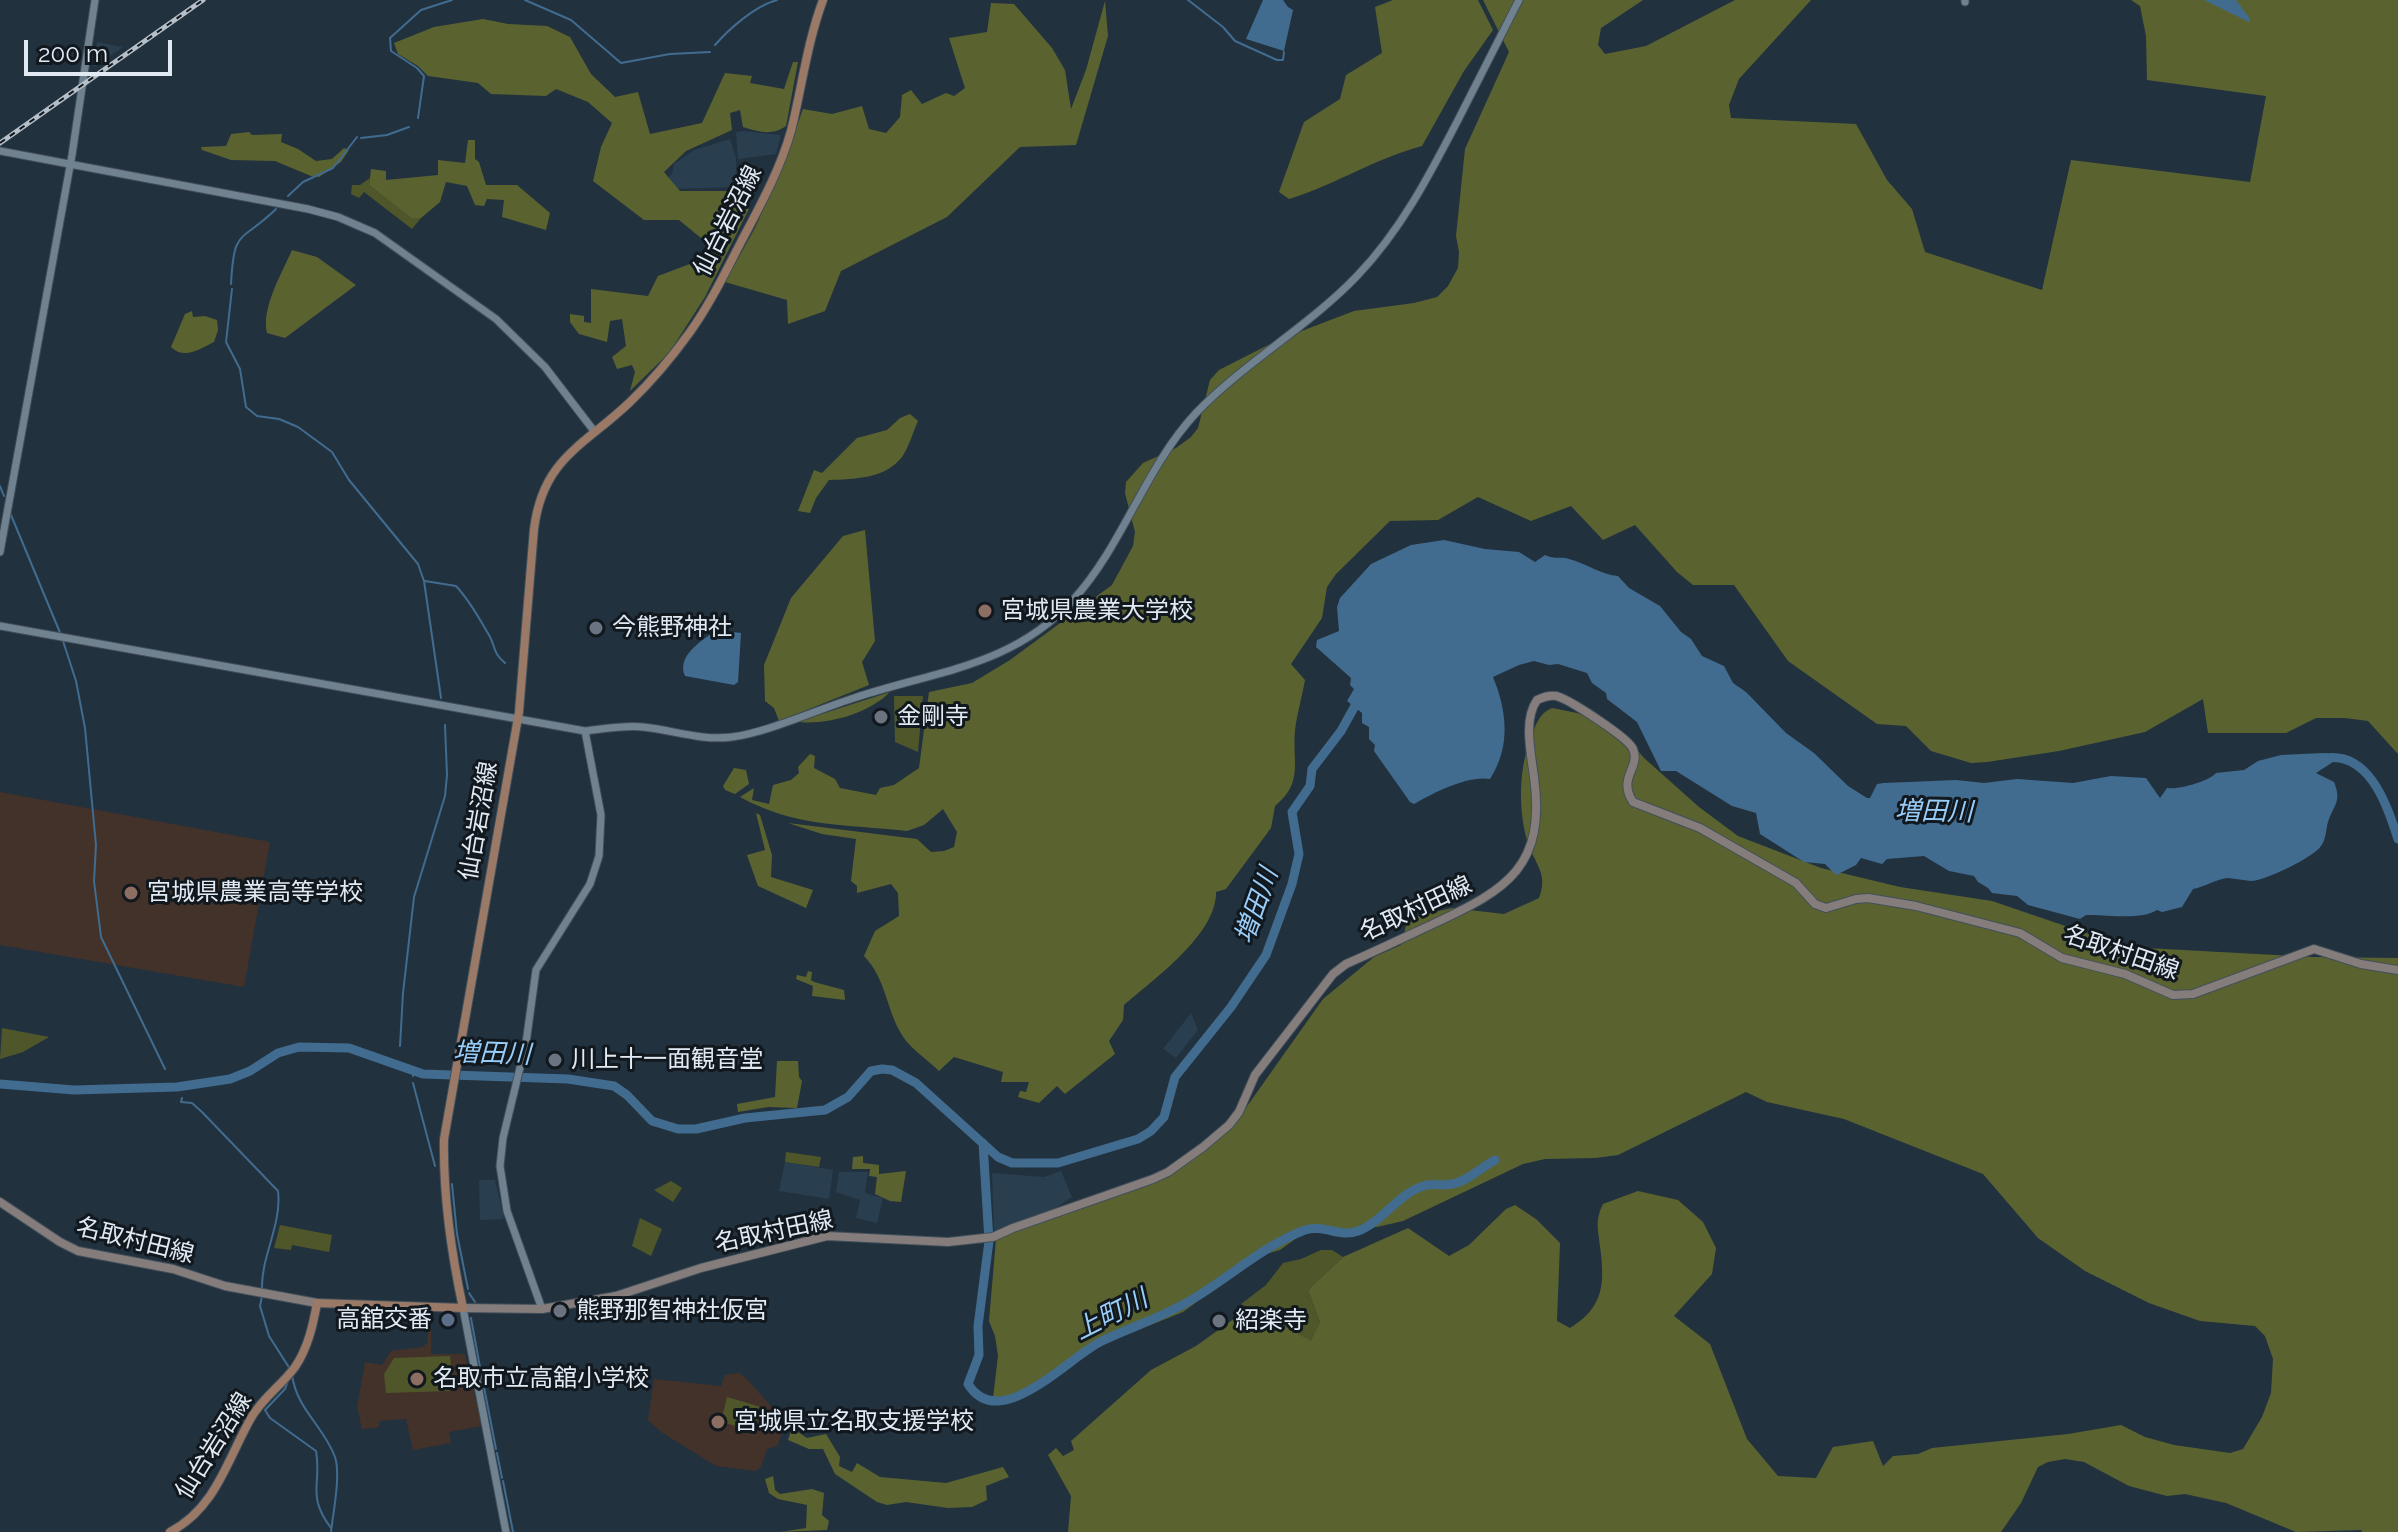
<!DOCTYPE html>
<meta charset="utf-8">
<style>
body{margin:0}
#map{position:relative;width:2398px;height:1532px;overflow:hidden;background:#22313e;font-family:Raleway,sans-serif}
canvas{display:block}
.scale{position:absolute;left:24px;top:40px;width:148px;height:36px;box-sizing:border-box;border:4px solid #e1eaf3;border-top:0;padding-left:10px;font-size:24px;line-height:28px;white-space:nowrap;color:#e1eaf3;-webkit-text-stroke:6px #11181e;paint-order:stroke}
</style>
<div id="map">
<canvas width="2398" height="1532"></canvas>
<div class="scale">200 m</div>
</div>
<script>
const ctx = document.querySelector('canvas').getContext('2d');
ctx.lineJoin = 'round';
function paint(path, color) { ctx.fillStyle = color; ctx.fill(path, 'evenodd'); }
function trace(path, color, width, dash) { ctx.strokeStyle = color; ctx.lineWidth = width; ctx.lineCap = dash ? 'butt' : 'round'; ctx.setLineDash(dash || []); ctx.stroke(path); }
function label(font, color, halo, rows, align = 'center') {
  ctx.font = font + ' Raleway,"Noto Sans JP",sans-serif'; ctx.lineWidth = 6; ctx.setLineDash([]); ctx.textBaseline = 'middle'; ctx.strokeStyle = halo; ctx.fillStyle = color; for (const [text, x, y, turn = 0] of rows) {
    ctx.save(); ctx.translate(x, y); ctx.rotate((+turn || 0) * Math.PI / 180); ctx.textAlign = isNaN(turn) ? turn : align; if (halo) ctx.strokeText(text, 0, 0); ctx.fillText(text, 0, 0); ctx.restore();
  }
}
const built = new Path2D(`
 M97,42L123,47L96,66H93Z
 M743,131L781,135L776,154L738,159L736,132Z
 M730,139L736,158L737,187L668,189L669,176L672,174L674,164L694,150Z
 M1191,1013L1198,1030L1176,1058L1163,1049Z
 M785,1162L833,1170L829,1199L779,1191Z
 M1061,1171L1072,1197L1051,1211L994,1232L992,1173L1044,1177Z
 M839,1172H868L865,1193L883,1198L877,1223L856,1218L860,1200L836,1192Z
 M479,1180H495L504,1219L480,1220Z`);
const education = new Path2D(`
 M0,792L270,842L244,987L0,945Z
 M429,1324H431V1354H465L482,1426L449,1432L451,1443L413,1450L406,1419L380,1421L379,1427L362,1429L357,1407L365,1362L382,1365L391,1351L423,1347L427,1343Z
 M739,1373L746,1378L786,1423L777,1446L767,1449L761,1467L756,1471L716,1466L661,1432L648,1420L654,1379L721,1386L725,1375Z`);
const green = new Path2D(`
 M370,178L369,185L411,218H421L412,229L364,192L359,198L351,194L352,185H360Z
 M894,696H923L918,752L895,742Z
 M2,1028L49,1037L23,1052L0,1059Z
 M786,1152L821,1157L819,1167L785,1162Z
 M671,1181L682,1188L673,1202L654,1190Z
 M640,1218L662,1229L651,1256L632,1246Z
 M280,1225L332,1235L329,1252L292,1245L291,1250L274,1248Z
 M1321,1250H1332L1343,1257L1308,1290L1320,1322L1311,1342L1241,1304L1266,1285L1283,1263L1301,1259Z
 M450,1356L453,1387L449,1391L386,1393L384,1374L394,1358Z
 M727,1397L761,1407L754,1431L721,1422Z`);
const forest = new Path2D(`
 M1393,0H1478L1493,30L1464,71L1422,146C1376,158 1335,185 1289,199L1279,192L1304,122L1340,99L1346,75L1382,53L1375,7Z
 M1483,0H1643L1601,28L1598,45L1605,54L1646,46L1735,0H1811L1739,79L1729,105L1731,118L1856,124L1887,180L1912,209L1925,252L2042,290L2071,160L2250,182L2266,96L2147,80L2146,36L2140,6L2131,0H2398V754L2368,721L2345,718H2316L2286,733H2208L2203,699L2145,732L2059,751L1987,762L1971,763L1931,751L1906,726L1877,724L1788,661L1734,585H1693L1677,572L1635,525L1603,540L1571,506L1531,521L1478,497L1438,520L1390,521L1336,574L1327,587L1322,618L1291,664L1305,680C1302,697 1297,714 1295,730C1292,763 1304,782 1275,806L1271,828L1226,889L1216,892C1217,934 1154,979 1124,1005L1123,1020L1109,1041L1115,1054L1065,1094L1057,1086L1039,1103L1018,1097L1020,1091L1026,1092L1029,1082H1001L1003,1072L954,1057L939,1071C926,1058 907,1047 899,1030C886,1005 885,978 864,956L875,931L899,916L898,893L891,884L857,893V886L851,881L856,839L822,834L788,823L917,839L931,852L944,851L954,847L957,832L943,809L924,825L907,831C845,824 797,828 740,797L754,788L752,800L769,804L773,785L791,780L799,773L798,767L810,754L815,756L814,768L835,779L840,788L876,795L880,788L894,785L919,768L929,692L972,683L1010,660L1112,585L1133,546L1135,532L1125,493L1126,482L1143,463L1176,448L1191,437L1198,428L1210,380L1219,370L1278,340L1354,311L1414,303L1437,297L1448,286L1458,268L1459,252L1456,236L1465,149L1509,52Z
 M1105,1L1108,36L1076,145L1020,147L947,217L841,271L825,311L788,324L787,300L725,282L755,228L781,170L803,109L832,114L862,106L869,129L886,133L900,117L902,95L911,90L922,104L946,93L954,96L965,88L949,38L987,32L991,3L1014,4L1052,48L1065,70L1071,109L1086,70Z
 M483,19L508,24L547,26L570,37L591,74L615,97L638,92L650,134L702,123L725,73L752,76L750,83L784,89L793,62H798L786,126C772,136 759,132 743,127L740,110L730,113L732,130L686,151L664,172L680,191H735L737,204L749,209L705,297L669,353L630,391L635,372L632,365L617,369L612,357L626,346L622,319L610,321L607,342L579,334L570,322V314L584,316V322L591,323V289L648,296L658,276L703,259L707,243L679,220H644L593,181L601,147L612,123L588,102L556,89L546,96L491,94L478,83L428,76L418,66L398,54L394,43L434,27Z
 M249,132L252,135L282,134L281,142L298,149L316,161L332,159L344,148L349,150L341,162L319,177L311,176L275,161L231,160L202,150L201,147L226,146L231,134Z
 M468,140H475V159L479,162L486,185H517L550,213L546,230L502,217L504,200L487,199L484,206L475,205L467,186L446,182L440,202L421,218H411L369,185L371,169L386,171V180L438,175V160L465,163Z
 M292,250L317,257L356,285L285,338L267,333C261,308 282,273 292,250Z
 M192,311L193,317L205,316L217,320L218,330L214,342C200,349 184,360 171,347L185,314Z
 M910,414L918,421C913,432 909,447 902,457C885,479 854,479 829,480L816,498L810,513L798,511L814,470L822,473L857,438L887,430L900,418Z
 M865,530L875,641L862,662L869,685L779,721L774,708L765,701L764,665L791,598L843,536Z
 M890,692C868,714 828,725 797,722Z
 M1552,708L1577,713L1608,725L1626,736L1644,758L1699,807L1738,836L1821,868L1900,887L1992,901L2127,947L2313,957L2398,958V1532H2362L2361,1530L2296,1532L2226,1503L2185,1494L2167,1496L2129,1486L2084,1462L2065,1459L2048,1462L2038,1467L2021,1503L2001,1532H1068L1071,1496L1048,1455L1056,1448L1063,1456L1074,1450L1071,1441L1151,1370L1196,1346L1249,1308L1311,1341L1320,1322L1308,1290L1343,1257L1408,1228L1449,1256L1469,1245L1506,1209L1515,1205L1536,1219L1560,1243L1557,1321L1570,1328C1604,1307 1605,1284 1600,1246C1598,1229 1595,1220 1603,1204L1638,1191L1678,1200L1703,1222L1716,1248L1712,1274L1674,1316L1710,1344L1747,1439L1778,1476L1816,1478L1833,1447L1873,1441L1883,1466L1893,1456L1918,1454L1932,1448L2068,1434L2121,1425L2145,1437L2174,1445L2230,1453L2243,1449L2262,1417L2271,1393L2273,1359L2265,1336L2255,1326L2200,1321L2149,1303L2085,1271L2038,1238L1983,1174L1844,1119L1767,1102L1746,1092L1618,1155L1596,1158L1545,1159L1523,1164L1403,1221L1377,1227L1305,1232L1280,1250L1259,1256L1183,1312L1096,1347L1012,1396L993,1398L998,1356L995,1336L989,1321L996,1239L1067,1209L1162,1178L1238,1119L1323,999L1374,957L1401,945L1408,918L1452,908L1504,914L1539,898C1549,873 1534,864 1527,840C1518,808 1519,768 1531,737C1536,725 1539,713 1552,708Z
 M734,768L746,770L749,784L735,794L725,790L723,786Z
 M756,813L760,815L772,855L771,877L813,890L806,908L758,886L747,855L765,850Z
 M808,971L812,972L811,980L814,982L844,990L845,1000L812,996L813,986L796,979L797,975L806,977Z
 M777,1061H798L799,1077L802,1081L797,1108L768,1107L738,1112L737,1104L775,1097Z
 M863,1156V1163L879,1165V1174L906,1171L901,1202L890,1201L875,1194L877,1177L869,1176L870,1169H852L853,1157Z
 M792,1428L807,1438L826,1434L840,1457L839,1466L852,1472L857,1463L880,1477L946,1483L1003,1467L1009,1477L986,1486L987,1500L972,1507L948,1508L906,1502L887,1505L877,1502L835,1474L823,1449H809L788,1440Z
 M773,1476L775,1490L780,1494L812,1489L824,1493L822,1515L829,1521L827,1530L780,1532L806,1528L807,1505L778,1499L769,1493L765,1479Z`);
const water = new Path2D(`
 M1263,0H1283L1288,7L1293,10L1284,51L1246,39Z
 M2204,0H2236L2250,19L2249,22Z
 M1444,540L1485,549L1519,552L1535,562L1545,555C1556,560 1559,556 1569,559C1585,563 1602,575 1618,576L1629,588L1660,606L1681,632L1691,639L1702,656L1724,666L1733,683L1746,692L1786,733L1814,753L1848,786L1867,798H1870L1877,784L1884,783L1956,780L1984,783L2017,779L2073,783L2111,776L2146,778L2160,798L2167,788C2178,790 2210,781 2216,773L2244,770L2258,761L2281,755L2323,753L2332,754L2333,762L2316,773L2334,782C2342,802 2334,804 2328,822C2326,829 2326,840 2321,846C2314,857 2265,881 2251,881C2243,880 2236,879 2228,878C2219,878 2204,887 2193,889L2182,907L2162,912L2157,910C2140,921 2106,914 2086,915L2080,919L2028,905L2017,896L1992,893L1988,888L1978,882L1974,876L1949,871L1924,856L1887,859L1882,864L1861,858L1856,865L1836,875L1825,864L1804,862L1760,834L1756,813L1732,806L1676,771H1661L1637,722L1607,699L1606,693L1592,683L1587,673L1558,664L1549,665L1534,661L1519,665L1493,677C1507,711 1511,747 1490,779C1468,775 1433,793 1414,804L1410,802L1374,751L1375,745L1369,739V727L1362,723V713L1347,701L1354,689L1350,685L1351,678L1316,647L1317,640L1339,631L1337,607L1340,598L1371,564L1411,545Z
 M717,630L741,633L738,682L734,685L685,676C676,656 702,640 717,630Z`);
const stream = new Path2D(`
 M525,0L571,20L621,63L670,54L710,52
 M1188,0L1223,27L1235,41L1277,60H1283L1284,52
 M715,45C730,28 755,6 777,0
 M418,118L424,76L417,68L391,51L390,38L421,10L452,0
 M361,138L387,135L409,127
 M288,196L303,182L333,168L357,137
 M231,284C234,227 240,244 276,209
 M232,289L226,342L240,369L246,407L257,416L279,419L298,427L332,452L349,480L418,564L424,581L441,698
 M0,486L4,496
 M11,515L61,635
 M425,581L456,586C470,601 479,618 489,635C496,647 492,652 505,663
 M63,641L76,681L85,728L96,845L94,881L101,937L165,1069
 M400,1046L403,993L414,897L445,796L447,775L445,725
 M413,1076V1071
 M413,1083L435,1166
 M182,1098L181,1102L192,1103L202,1112L278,1191C282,1225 261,1256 262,1289
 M452,1184L457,1234L468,1289
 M469,1293L475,1302
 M262,1296L260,1306L269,1336L290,1369
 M471,1318L482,1378
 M292,1375C297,1410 323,1425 335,1457C341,1475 333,1513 331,1532
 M288,1381L285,1389L265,1410L270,1418L316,1451C322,1484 306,1495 331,1528
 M483,1382L496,1449
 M497,1453L502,1478
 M503,1481L513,1532`);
const river = new Path2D(`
 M2320,759C2368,748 2386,802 2398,839
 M0,1084L74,1090L177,1087L230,1079L250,1071L278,1053L299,1047L349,1048L423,1074L568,1079L614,1086L627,1095L652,1121L678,1129H696L745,1118L825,1110L848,1097L871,1071L882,1069L892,1070L916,1083L998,1157L1012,1163H1058L1138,1139L1151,1131L1164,1117L1175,1077L1231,1007L1266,955L1292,884L1299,854L1292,812L1310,786L1312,769L1341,731L1361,695
 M983,1143L989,1241L978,1326L979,1355L968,1384C1000,1435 1068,1357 1102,1341C1131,1327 1163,1317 1191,1300C1229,1278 1262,1246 1305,1230C1324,1224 1340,1238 1358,1231C1378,1224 1393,1202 1412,1191C1431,1180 1435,1187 1452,1184C1466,1182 1482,1167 1495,1160`);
const tertiary = new Path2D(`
 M1965,2V0
 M0,151L308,209L338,217L375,233L496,319L545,367L594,431
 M0,552L72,155L95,0
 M0,626L585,731C604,729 624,725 643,727C673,730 701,741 732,737C766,733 819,709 854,698C934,671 1012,667 1073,600C1124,544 1144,469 1196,413C1245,362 1308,327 1357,276C1401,230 1429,176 1458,120C1478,80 1499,40 1519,0
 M463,1308L506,1532
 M542,1309L507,1211L500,1166L503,1138L526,1043L536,970L590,884L599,856L601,815L585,731`);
const secondary = new Path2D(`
 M0,1202L60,1242L78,1251L173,1269L225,1286L317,1303
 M463,1308L542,1309L616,1296L701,1268L827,1236L948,1242L993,1237L1013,1228L1153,1179L1168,1172L1203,1147L1229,1125L1239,1112L1255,1075L1333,974L1346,964C1376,951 1405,937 1435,923C1508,889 1546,866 1534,777C1531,753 1523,720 1537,700C1544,697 1549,695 1556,696C1567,698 1629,738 1633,749C1641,768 1617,777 1633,802L1700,828L1796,883L1815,904L1826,908L1856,899L1868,898L1916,906L2020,933L2062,958L2125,974L2173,995L2193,994L2314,949L2361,964L2398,970`);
const primary = new Path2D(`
 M170,1532C216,1508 227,1460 251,1418C262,1398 282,1385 295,1367C308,1348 313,1325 317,1303L463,1308C451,1252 443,1196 444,1139L519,712L534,529C543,458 584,446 630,402C652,381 672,357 690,332C710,304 725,273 741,242C760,206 780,170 791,131C802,87 807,43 823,0`);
const rail = new Path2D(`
 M0,143L203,0`);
const markers = [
 [985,611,8,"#8d6e63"],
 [596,628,8,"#6b7280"],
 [881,717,8,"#6b7280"],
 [131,893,8,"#8d6e63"],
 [555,1060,8,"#6b7280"],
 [560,1311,8,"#6b7280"],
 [448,1320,8,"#5c6f8a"],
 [1219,1321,8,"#6b7280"],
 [417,1379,8,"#8d6e63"],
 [718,1422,8,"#8d6e63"]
];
const streetNames = [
 ["仙台岩沼線",728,221,-63],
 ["仙台岩沼線",479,821,-80],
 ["名取村田線",1416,909,-25],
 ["名取村田線",2121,953,19],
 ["名取村田線",774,1232,-12],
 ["名取村田線",135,1241,14],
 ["仙台岩沼線",214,1446,-58]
];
const poiNames = [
 ["宮城県農業大学校",1001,611],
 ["今熊野神社",612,628],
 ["金剛寺",897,717],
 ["宮城県農業高等学校",147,893],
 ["川上十一面観音堂",571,1060],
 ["熊野那智神社仮宮",576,1311],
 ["高舘交番",432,1320,"right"],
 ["紹楽寺",1235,1321],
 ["名取市立高舘小学校",433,1379],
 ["宮城県立名取支援学校",734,1422]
];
const waterNames = [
 ["増田川",1934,812,1],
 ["増田川",1257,906,-70],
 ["増田川",492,1054,2],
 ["上町川",1111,1315,-27]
];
paint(built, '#293e4e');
paint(education, '#433229');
paint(green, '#4f572a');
paint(forest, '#5a6330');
paint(water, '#416c8f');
trace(stream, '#416c8f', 2);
trace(river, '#416c8f', 9);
trace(tertiary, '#424f5a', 9);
trace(secondary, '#424f5a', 10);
trace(primary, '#424f5a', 10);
trace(tertiary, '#708190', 7);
trace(secondary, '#857d7b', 8);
trace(primary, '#9a7967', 8);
trace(rail, '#b5bfc9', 5);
trace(rail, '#11181e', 2, [6]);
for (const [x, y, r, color] of markers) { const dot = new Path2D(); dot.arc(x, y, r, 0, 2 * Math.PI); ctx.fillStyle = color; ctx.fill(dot); trace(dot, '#11181e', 3); }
label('24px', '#e1eaf3', '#11181e', streetNames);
label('24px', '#e1eaf3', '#11181e', poiNames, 'left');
label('italic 26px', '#99cdf9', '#11181e', waterNames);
</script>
